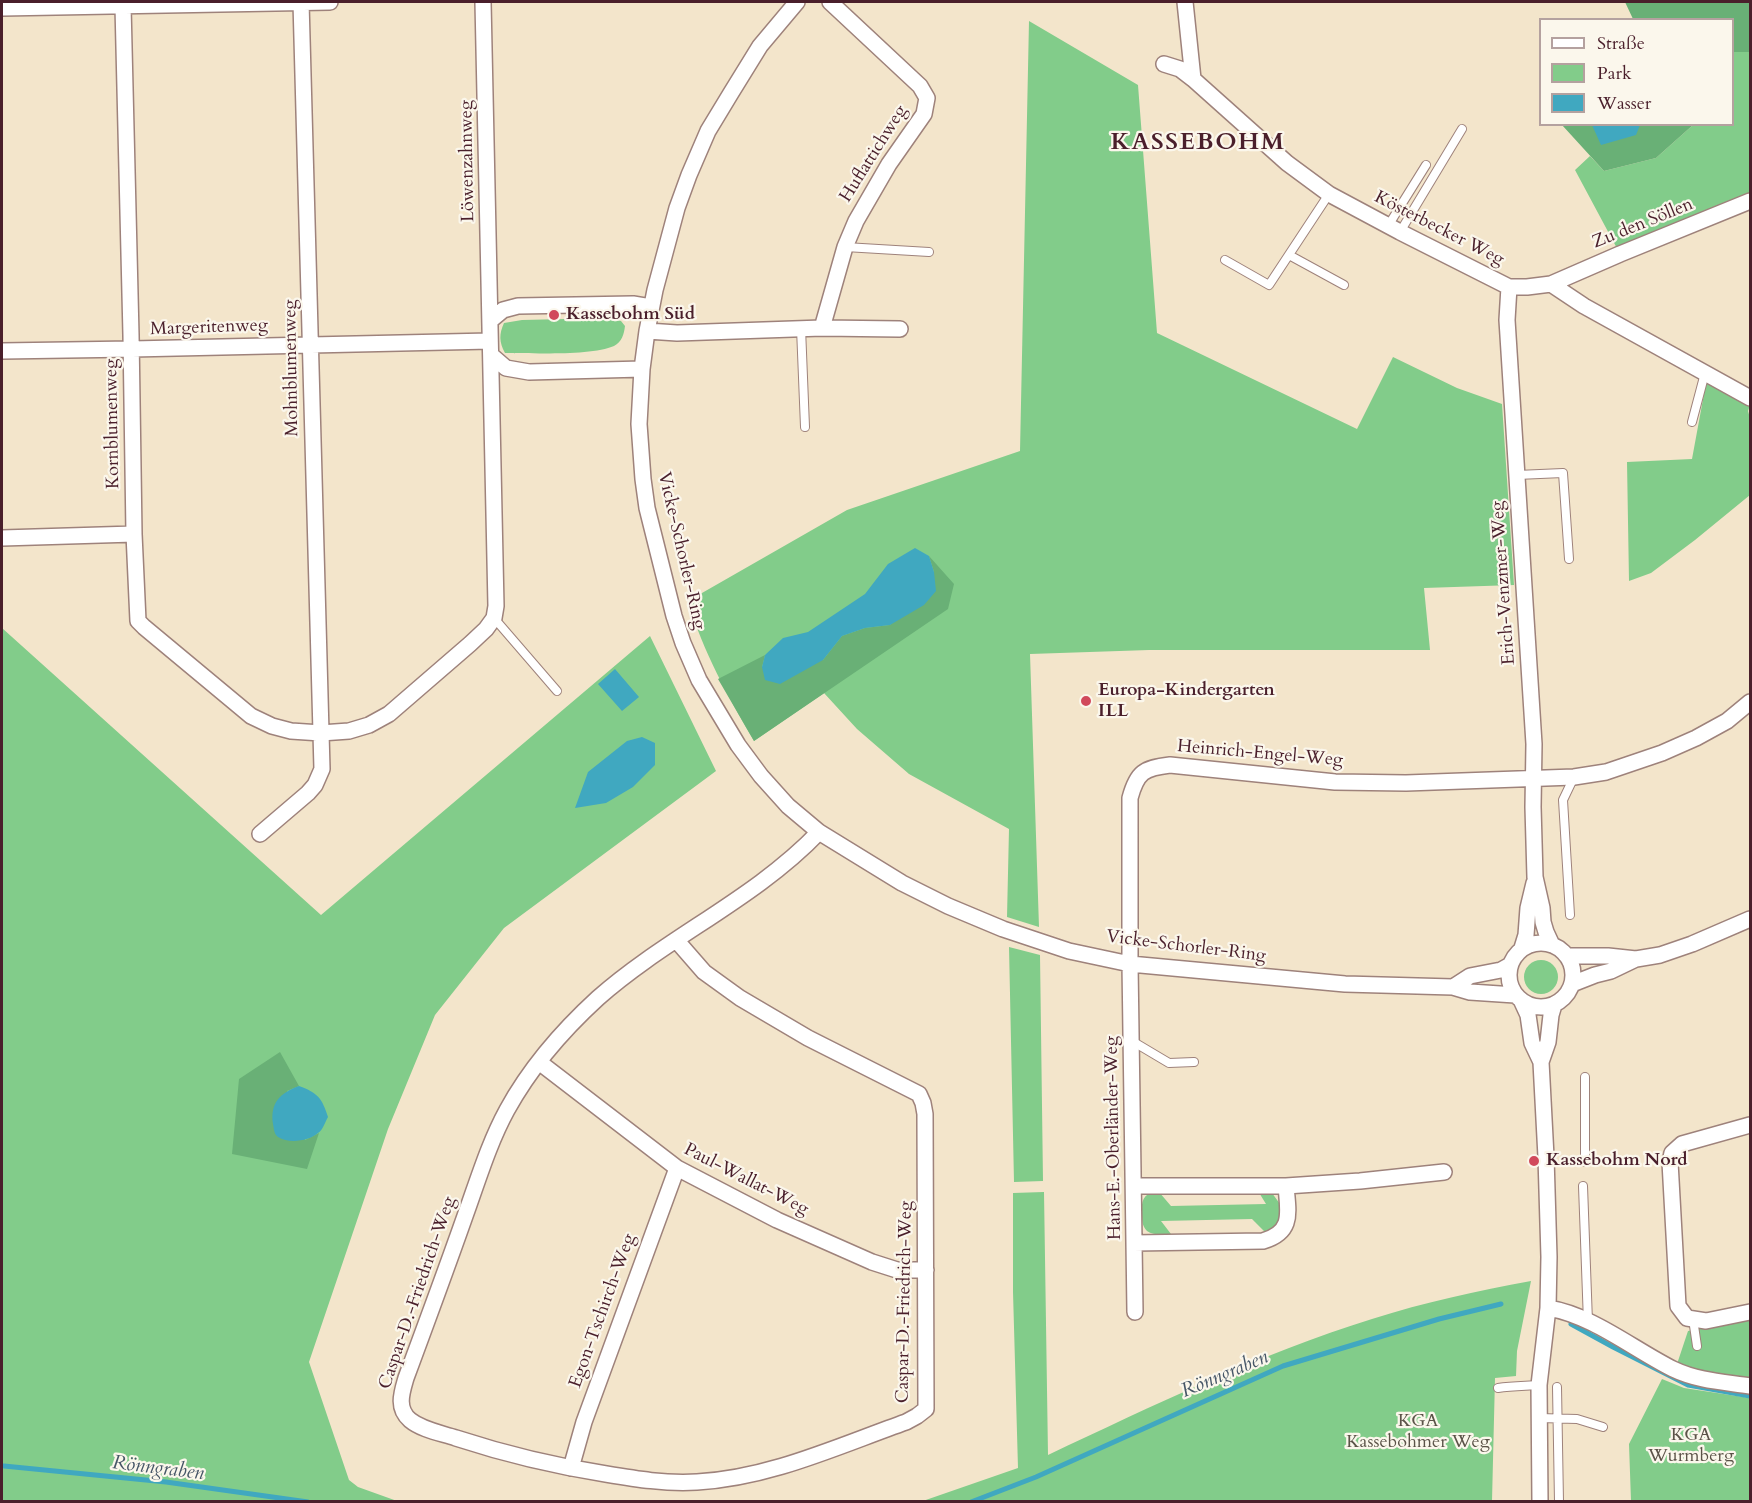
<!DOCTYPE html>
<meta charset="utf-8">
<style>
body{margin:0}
#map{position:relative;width:1752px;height:1503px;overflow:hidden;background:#f3e5cb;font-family:Cardo,serif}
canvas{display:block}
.frame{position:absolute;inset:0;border:3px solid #4a1f2b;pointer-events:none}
.legend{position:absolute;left:1539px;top:18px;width:195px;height:108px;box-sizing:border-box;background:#fbf7ec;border:2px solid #b4a19f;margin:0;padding:8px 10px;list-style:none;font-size:18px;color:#4a1f2b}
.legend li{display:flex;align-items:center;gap:12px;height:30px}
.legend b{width:30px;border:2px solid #b4a19f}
</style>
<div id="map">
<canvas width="1752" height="1503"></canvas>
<div class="frame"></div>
<ul class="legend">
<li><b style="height:8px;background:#fff"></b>Straße</li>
<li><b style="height:16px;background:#82cc8a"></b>Park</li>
<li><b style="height:16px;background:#40a8c0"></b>Wasser</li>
</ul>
</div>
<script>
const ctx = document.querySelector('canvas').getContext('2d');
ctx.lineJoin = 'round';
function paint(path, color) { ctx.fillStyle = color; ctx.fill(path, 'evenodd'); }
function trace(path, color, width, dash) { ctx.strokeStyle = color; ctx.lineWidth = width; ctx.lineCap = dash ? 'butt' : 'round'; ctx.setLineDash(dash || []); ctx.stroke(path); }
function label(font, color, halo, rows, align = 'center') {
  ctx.font = font + ' Cardo,serif'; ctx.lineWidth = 4.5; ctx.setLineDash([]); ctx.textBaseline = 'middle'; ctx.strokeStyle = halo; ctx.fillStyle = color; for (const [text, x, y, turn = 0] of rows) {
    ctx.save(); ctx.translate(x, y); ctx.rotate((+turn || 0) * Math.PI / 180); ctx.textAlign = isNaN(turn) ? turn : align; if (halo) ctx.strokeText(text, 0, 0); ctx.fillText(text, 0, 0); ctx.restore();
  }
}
const green = new Path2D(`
 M1029,21L1138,85L1157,333L1357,429L1393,357L1457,388L1502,404L1514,585L1424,588L1430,650H1149L1030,654L1039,927L1007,917L1009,829L909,774L857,729L824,693L754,741C728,696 703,652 688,601L847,510L1020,451Z
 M1733,52H1750V201L1620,254L1575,170L1590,156L1604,171L1656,158L1693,125L1732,124Z
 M610,318L621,321L625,326C624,334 622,342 614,346C592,356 531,353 505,353C499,342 499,334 504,323L522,320Z
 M1706,383L1750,405L1748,411L1750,418V495L1695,540L1651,573L1629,581L1627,462L1692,459Z
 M2,628L321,915L650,636L716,771L504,928L435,1015L388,1129L309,1362L349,1480L358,1487L397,1501H2Z
 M1009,947L1040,955L1043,1181L1014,1182Z
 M1524 977a17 17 0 1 1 34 0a17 17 0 1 1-34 0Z
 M1258,1191L1272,1193L1280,1204L1282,1220L1274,1228L1266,1233L1252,1219L1161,1221L1171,1234C1164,1234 1154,1236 1147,1231C1142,1226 1142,1220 1142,1213C1141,1200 1144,1192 1159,1192L1171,1206L1266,1204Z
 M1044,1192L1048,1455C1154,1405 1260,1354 1372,1319C1425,1302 1477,1291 1531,1281L1517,1351L1516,1376L1495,1378L1492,1501L920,1502L1018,1468L1013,1292V1193Z
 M1750,1318V1378L1694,1370L1677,1364L1688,1331Z
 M1662,1379L1684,1388L1750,1398V1501H1631L1629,1444Z`);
const forest = new Path2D(`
 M1625,2H1750V52H1733L1732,20L1633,19Z
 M1562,125H1693L1656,158L1604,171Z
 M929,556L954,584L948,609L754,741L718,679L765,655L762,667L823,660L842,636L865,628L890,625L934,572Z
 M280,1052L299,1086L287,1091L305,1140L319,1133L307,1169L232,1154L239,1079Z`);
const water = new Path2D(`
 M1592,125H1640L1636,135L1601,145Z
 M915,548L929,556L934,572L936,591L924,605L890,625L865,628L842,636L823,660L780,684L765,680L762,667L765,655L783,638L808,632L865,594L888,564Z
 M615,669L639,697L622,711L598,684Z
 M642,737L655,743V765L633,787L606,803L575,808L588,772L627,741Z
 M299,1086C318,1093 322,1098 328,1117C325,1122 323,1130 318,1133C309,1141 289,1144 278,1137C274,1134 274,1129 273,1124C270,1103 280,1093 299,1086Z`);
const stream = new Path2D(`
 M1571,1324L1613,1347L1688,1385L1750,1396
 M4,1466L166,1482L308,1502
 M971,1502L1036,1477L1283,1366L1439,1319L1501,1304`);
const service = new Path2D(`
 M1388,226L1426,165
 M1400,232L1462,129
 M845,247L929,252
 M1289,255L1344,285
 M1225,260L1269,285L1329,194
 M801,328L805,427
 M1692,422L1705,373
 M1517,475L1563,473L1569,559
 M494,618L557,691
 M1570,915L1563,800L1574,777
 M1132,1041L1169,1063L1194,1062
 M1585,1162V1077
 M1583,1186L1588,1322
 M1693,1319L1697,1346
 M1557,1387L1559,1502
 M1498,1388C1512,1386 1525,1386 1539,1385
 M1539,1418L1577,1419L1603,1427`);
const minor = new Path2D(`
 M797,2L760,46L731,93L708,131L689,175L677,208L655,290L647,331L642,369L639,424L643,479L647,508L674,616L683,643L699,680L738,745L761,776L788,806L819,832L902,883L948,906L1003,929L1069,951L1130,964L1345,984L1453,987L1470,992L1515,995
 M1185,2L1193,79
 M123,6L131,335L134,534L138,621L144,627L251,716L272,726L291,731L321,733L349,731L369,725L389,714L470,644L486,629L494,618L496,606L483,2
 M2,8L330,2
 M1164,64L1180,69L1193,79L1287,163L1329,194L1400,232L1509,287H1527L1551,284L1620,254L1750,201
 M1551,284L1584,306L1750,398
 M1509,287L1507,320L1534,744L1533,807L1535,877L1542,908L1543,922L1546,932L1552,945
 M491,320L503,310L518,306L633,304L651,307
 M822,328L845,247L856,221L889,164L924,114L927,98L920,86L830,2
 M647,331L677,333L822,328L900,329
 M2,351L132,349L490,341
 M491,355L506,368L529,372L642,369
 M2,538L134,534
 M260,834L308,793L315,785L322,769L301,2
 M677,941L704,972L740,998L808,1038L919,1094L923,1103L925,1114L926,1409L917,1416L906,1422C838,1446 770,1478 697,1482C666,1484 636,1479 606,1474C555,1466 505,1454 456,1438C441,1433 422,1430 410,1420C396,1408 402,1392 406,1378C426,1324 446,1270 465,1216C478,1180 489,1143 507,1110C530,1068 563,1030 598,998C667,937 755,899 819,832
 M1509 975a32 32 0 1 1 64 0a32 32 0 1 1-64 0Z
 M1522,948L1526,935L1528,908L1534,883
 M1567,956H1608L1636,959
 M1572,984L1595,975L1611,971L1636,959L1660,955L1692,944L1750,919
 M1453,987L1470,976L1501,970L1510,965
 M1522,1002L1528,1015L1532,1043L1541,1062
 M539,1062L677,1168L777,1220L872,1262L897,1270H926
 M1750,1125L1682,1144L1672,1153L1670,1162L1678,1306L1687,1318L1706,1321L1750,1312
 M1134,1186H1286L1360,1181L1444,1172
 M1134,1243L1263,1241C1294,1232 1288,1212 1286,1186
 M1548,1308C1592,1315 1633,1349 1673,1369C1698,1381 1724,1382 1750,1386
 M1135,1312L1130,964V798C1137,772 1144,768 1170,765L1335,782L1406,783L1574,777L1606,772L1662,753L1696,738L1727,721L1750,702
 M571,1468L584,1422L677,1168
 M1540,1502L1539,1385L1548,1308L1549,1257L1546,1157L1541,1062L1548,1042L1551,1015L1554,1005`);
const markers = [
 [554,315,6,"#d1495b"],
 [1086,701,6,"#d1495b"],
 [1534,1161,6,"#d1495b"]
];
const streetNames = [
 ["Huflattichweg",874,154,-58],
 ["Löwenzahnweg",468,161,-91],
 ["Zu den Söllen",1643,224,-22],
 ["Kösterbecker Weg",1439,229,27],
 ["Margeritenweg",209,328,-2],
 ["Mohnblumenweg",292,368,-91],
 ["Kornblumenweg",113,424,-91],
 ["Vicke-Schorler-Ring",681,551,77],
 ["Erich-Venzmer-Weg",1504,583,-94],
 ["Heinrich-Engel-Weg",1260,754,5],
 ["Vicke-Schorler-Ring",1186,947,7],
 ["Hans-E.-Oberländer-Weg",1114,1138,-91],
 ["Paul-Wallat-Weg",746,1180,27],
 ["Caspar-D.-Friedrich-Weg",418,1293,-71],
 ["Caspar-D.-Friedrich-Weg",905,1302,-89],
 ["Egon-Tschirch-Weg",603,1311,-70]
];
const poiNames = [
 ["Kassebohm Süd",566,315],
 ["Europa-Kindergarten",1098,691],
 ["ILL",1098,712],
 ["Kassebohm Nord",1546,1161]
];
const parkNames = [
 ["KGA",1418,1422],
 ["Kassebohmer Weg",1418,1443],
 ["KGA",1691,1436],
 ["Wurmberg",1691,1457]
];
const waterNames = [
 ["Rönngraben",1225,1375,-23],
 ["Rönngraben",158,1469,7]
];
const districtNames = [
 ["KASSEBOHM",1198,143]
];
paint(green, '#82cc8a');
paint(forest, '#69b076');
paint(water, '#40a8c0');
trace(stream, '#40a8c0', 5);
trace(service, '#9e827b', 10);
trace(minor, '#9e827b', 18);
trace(service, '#fff', 8);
trace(minor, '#fff', 15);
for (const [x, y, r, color] of markers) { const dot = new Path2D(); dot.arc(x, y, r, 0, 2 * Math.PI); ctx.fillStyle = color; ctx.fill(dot); trace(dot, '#fbf7ec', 2); }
label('18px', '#4a1f2b', '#fbf7ec', streetNames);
label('bold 18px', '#4a1f2b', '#fbf7ec', poiNames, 'left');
label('18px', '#5b5348', '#fbf7ec', parkNames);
label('italic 20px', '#465667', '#fbf7ec', waterNames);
ctx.letterSpacing = '1.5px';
label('bold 24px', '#4a1f2b', '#fbf7ec', districtNames);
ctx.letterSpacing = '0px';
</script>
